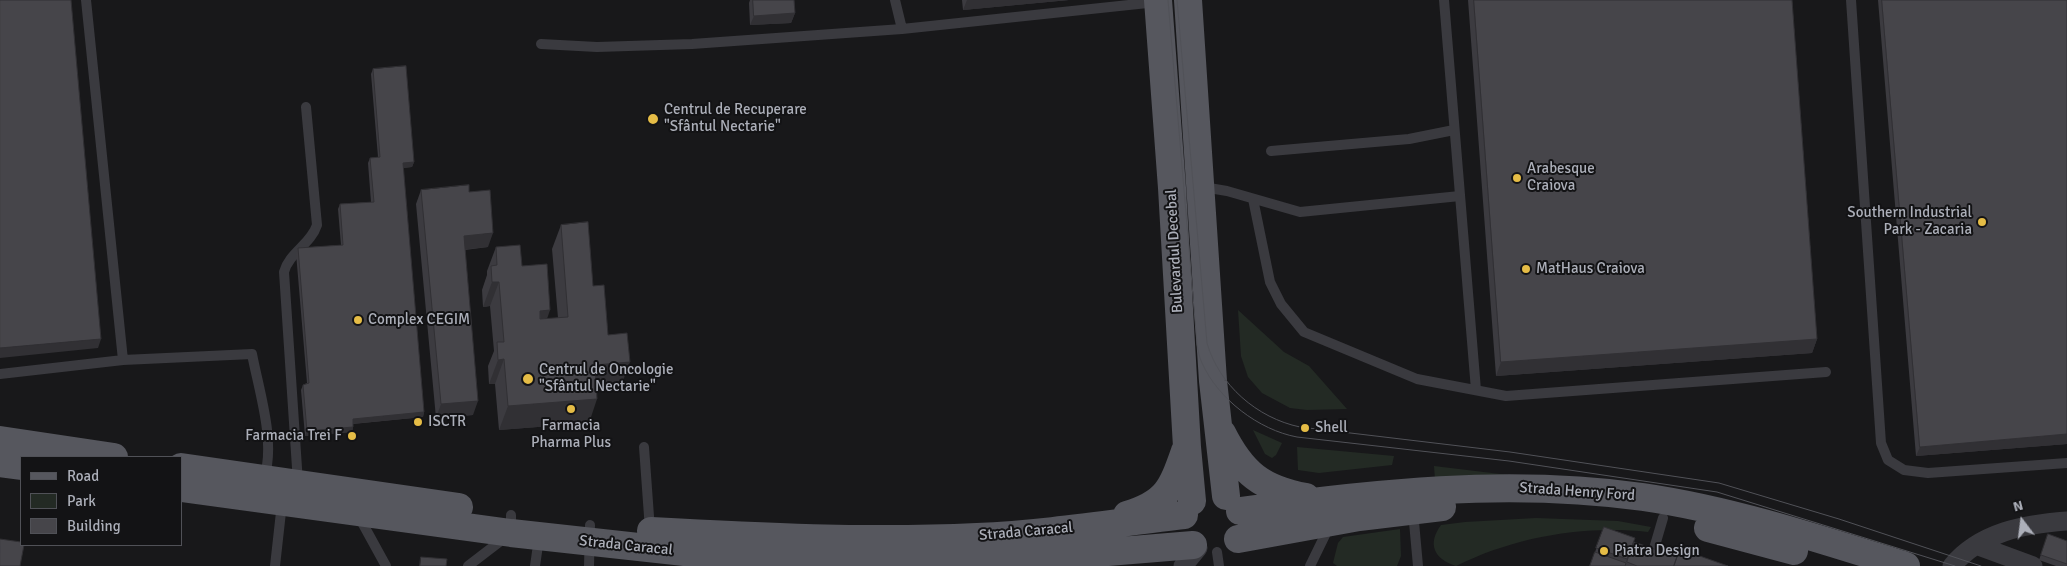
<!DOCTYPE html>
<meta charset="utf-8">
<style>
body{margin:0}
#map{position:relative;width:2067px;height:566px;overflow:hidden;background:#18181a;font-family:Signika,sans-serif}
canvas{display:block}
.legend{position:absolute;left:20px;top:456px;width:162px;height:90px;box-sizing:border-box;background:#131315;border:1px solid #505157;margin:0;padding:6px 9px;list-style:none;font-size:15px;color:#acafb9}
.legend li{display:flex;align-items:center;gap:10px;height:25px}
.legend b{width:25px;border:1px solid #505157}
.north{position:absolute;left:1997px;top:496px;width:50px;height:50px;-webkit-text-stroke:4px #131315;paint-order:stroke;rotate:345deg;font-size:14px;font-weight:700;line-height:20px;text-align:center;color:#acafb9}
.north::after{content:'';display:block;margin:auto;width:18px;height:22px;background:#acafb9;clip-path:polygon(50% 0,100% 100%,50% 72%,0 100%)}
</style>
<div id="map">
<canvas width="2067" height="566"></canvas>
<ul class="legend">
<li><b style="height:6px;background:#56575e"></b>Road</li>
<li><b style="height:14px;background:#232a24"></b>Park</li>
<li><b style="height:14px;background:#46454a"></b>Building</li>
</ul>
<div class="north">N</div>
</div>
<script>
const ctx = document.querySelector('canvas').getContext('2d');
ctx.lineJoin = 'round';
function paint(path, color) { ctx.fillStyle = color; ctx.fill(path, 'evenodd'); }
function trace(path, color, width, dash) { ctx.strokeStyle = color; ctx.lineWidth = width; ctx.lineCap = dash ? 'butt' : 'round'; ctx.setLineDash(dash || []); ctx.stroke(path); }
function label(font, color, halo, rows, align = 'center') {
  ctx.font = font + ' Signika,sans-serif'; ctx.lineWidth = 4; ctx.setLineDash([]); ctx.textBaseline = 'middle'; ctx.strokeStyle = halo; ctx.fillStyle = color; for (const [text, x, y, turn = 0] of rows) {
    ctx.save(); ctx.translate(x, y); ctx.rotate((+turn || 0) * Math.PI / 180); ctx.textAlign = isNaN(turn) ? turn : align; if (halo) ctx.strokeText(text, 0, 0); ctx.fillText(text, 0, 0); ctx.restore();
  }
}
const green = new Path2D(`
 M1238,310L1284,352L1309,366L1347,409L1307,410L1290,408L1262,393L1248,377L1241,356Z
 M1253,430L1282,443L1276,455L1272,458L1265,454Z
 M1297,447L1394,456L1392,465L1319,473L1298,470Z
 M1434,466L1558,481L1435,480Z
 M1536,518L1618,521L1651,527L1648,532C1583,525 1515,537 1456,566C1434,559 1427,544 1441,525L1465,522Z
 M1400,529L1401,556L1397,566H1337L1333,563L1338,543L1343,537Z`);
const service = new Path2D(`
 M86,0L123,360
 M895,0L902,29
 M1444,0L1476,390
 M1851,0L1881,443L1888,460L1904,470L1928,473L2067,463
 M541,44L597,47L692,44L902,29L1157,2
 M1271,151L1409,139L1454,130
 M1203,187L1227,191L1300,212L1460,196
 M1253,199L1270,282L1281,304L1304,332L1417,379L1506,396L1826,372
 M0,374L123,360L252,354C259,391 276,442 264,478
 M644,447L650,530
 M298,483L284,272C289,253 311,244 317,225L306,107
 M1413,511L1418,566
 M358,515L386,566
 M1217,552L1219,566
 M1651,559L1663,518
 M275,566L282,503
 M468,566L511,533V515
 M535,566L539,538
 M589,566L590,525
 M1310,566L1329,527`);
const minor = new Path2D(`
 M1976,545L2033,566
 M1183,566L1198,548
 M1952,566C1980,532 2025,524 2067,521`);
const primary = new Path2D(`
 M1158,0L1172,188L1187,447L1192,501
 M1188,0L1213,381L1226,496
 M1222,433C1242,473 1262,489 1306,497
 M0,440L114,457
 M0,463L21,466
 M181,467L459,507
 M181,488L511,533L711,555L836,560L940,561L1084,554L1193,545
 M1240,511C1373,493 1508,478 1643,497C1732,510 1820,539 1906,566
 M1127,515C1167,503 1172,488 1185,451
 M1708,528L1794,551
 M651,531C759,537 868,542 977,537C1046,534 1115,523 1184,515
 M1238,539L1359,517L1442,507`);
const tram = new Path2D(`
 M1168,0L1197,344C1198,350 1199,357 1202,363C1218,399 1259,430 1297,437L1509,461L1717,492L1955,566
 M1177,0L1207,343C1219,385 1257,418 1300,427L1510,452L1719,483L1839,519L1981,566`);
const wall = new Path2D(`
 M750,0H794L795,13L791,23L750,25L749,3Z
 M962,0H1069L963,10Z
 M1468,0H1792L1817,339L1812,353L1496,376Z
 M1878,0H2067V444L1916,456Z
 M373,69L414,162L412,167L403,168L424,412L423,417L353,424V427L352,432L305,436L301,390L303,385L307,383L296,253L298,248L341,245L338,209L340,204L371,202L368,163L370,158L378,157L371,74Z
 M421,190L469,192L488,247L465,250L473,415L436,418L416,204Z
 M561,225L593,286L608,335L621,386L597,388L589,423L499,430L495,384H489L488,366L494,351L490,306L483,307L482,290L487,275V271L496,247L522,266L547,319L558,318L552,249Z
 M1604,527L1634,542L1677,557L1728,566H1625L1628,558L1625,566H1590Z
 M2048,534L2067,541V566H2056L2039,560Z`);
const shadedWall = new Path2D(`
 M967,0H1069L963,10Z
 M795,13L791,23L750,25L754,16Z
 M414,162L412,167L401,168L403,163Z
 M493,233L488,247L459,250L464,236Z
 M492,282H499L490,306L483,307Z
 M550,310L542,334L540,311Z
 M101,339L98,348L0,358V348Z
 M1817,339L1812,353L1496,376L1501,362Z
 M504,359L495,384H489L498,360Z
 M630,362L621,386L586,389L595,365Z
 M597,399L589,423L499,430L508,406Z
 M478,401L473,415L436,418L441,404Z
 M424,412L423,417L351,424L353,419Z
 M353,427L352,432L305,436L307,431Z
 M2067,434V444L1916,456L1920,447Z`);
const building = new Path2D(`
 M0,0H71L101,339L0,348Z
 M753,0H794L795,13L754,16Z
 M1474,0H1792L1817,339L1501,362Z
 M1882,0H2067V434L1920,447Z
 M406,66L414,162L403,163L424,412L353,419V427L307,431L303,385L309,383L298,248L343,245L340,204L374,202L370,158L380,157L373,69Z
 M469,185V192L490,190L493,233L464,236L478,401L441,404L421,190Z
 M588,222L593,286L604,285L608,335L627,333L630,362L595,365L597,399L508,406L504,359L498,360L497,342H504L499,282H492L491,266L497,265L496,247L520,245L522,266L547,264L550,310L540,311V319L568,317L561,225Z
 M1604,527L1635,538L1627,559L1596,548Z
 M2048,534L2067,541V564L2041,555Z
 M0,539L21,542V545H24L20,566H0Z
 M1634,542L1677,557L1674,566H1637L1627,562Z
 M1680,549L1728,566H1674Z
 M1595,552L1626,563L1625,566H1590Z
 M421,557L447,559L446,566H420Z`);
const markers = [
 [653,119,6,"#e5bc46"],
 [1517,178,5,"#e5bc46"],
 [1982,222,5,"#e5bc46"],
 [1526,269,5,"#e5bc46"],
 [358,320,5,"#e5bc46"],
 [528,379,6,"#e5bc46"],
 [571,409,5,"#e5bc46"],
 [418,422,5,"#e5bc46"],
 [1305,428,5,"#e5bc46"],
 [352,436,5,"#e5bc46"],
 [1604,551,5,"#e5bc46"]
];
const poiNames = [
 ["Centrul de Recuperare",664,110],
 ["\"Sfântul Nectarie\"",664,127],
 ["Arabesque",1527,169],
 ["Craiova",1527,186],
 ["Southern Industrial",1972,213,"right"],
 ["Park - Zacaria",1972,230,"right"],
 ["MatHaus Craiova",1536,269],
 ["Complex CEGIM",368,320],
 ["Centrul de Oncologie",539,370],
 ["\"Sfântul Nectarie\"",539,387],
 ["ISCTR",428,422],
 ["Farmacia",571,426,"center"],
 ["Pharma Plus",571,443,"center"],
 ["Shell",1315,428],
 ["Farmacia Trei F",342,436,"right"],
 ["Piatra Design",1614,551]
];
const streetNames = [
 ["Bulevardul Decebal",1175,251,-93],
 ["Strada Henry Ford",1577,492,4],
 ["Strada Caracal",1026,532,-5],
 ["Strada Caracal",626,546,6]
];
paint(green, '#232a24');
trace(service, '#3a3a3f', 10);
trace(minor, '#3a3a3f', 19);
trace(primary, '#56575e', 28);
trace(tram, '#515258', 1);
paint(wall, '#3c3b40');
paint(shadedWall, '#313034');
paint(building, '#46454a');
trace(building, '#313034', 1);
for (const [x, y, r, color] of markers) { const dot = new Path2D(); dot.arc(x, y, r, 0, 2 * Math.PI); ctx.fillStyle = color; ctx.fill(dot); trace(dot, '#131315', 2); }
label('15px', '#acafb9', '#131315', poiNames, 'left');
label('15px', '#acafb9', '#131315', streetNames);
</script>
